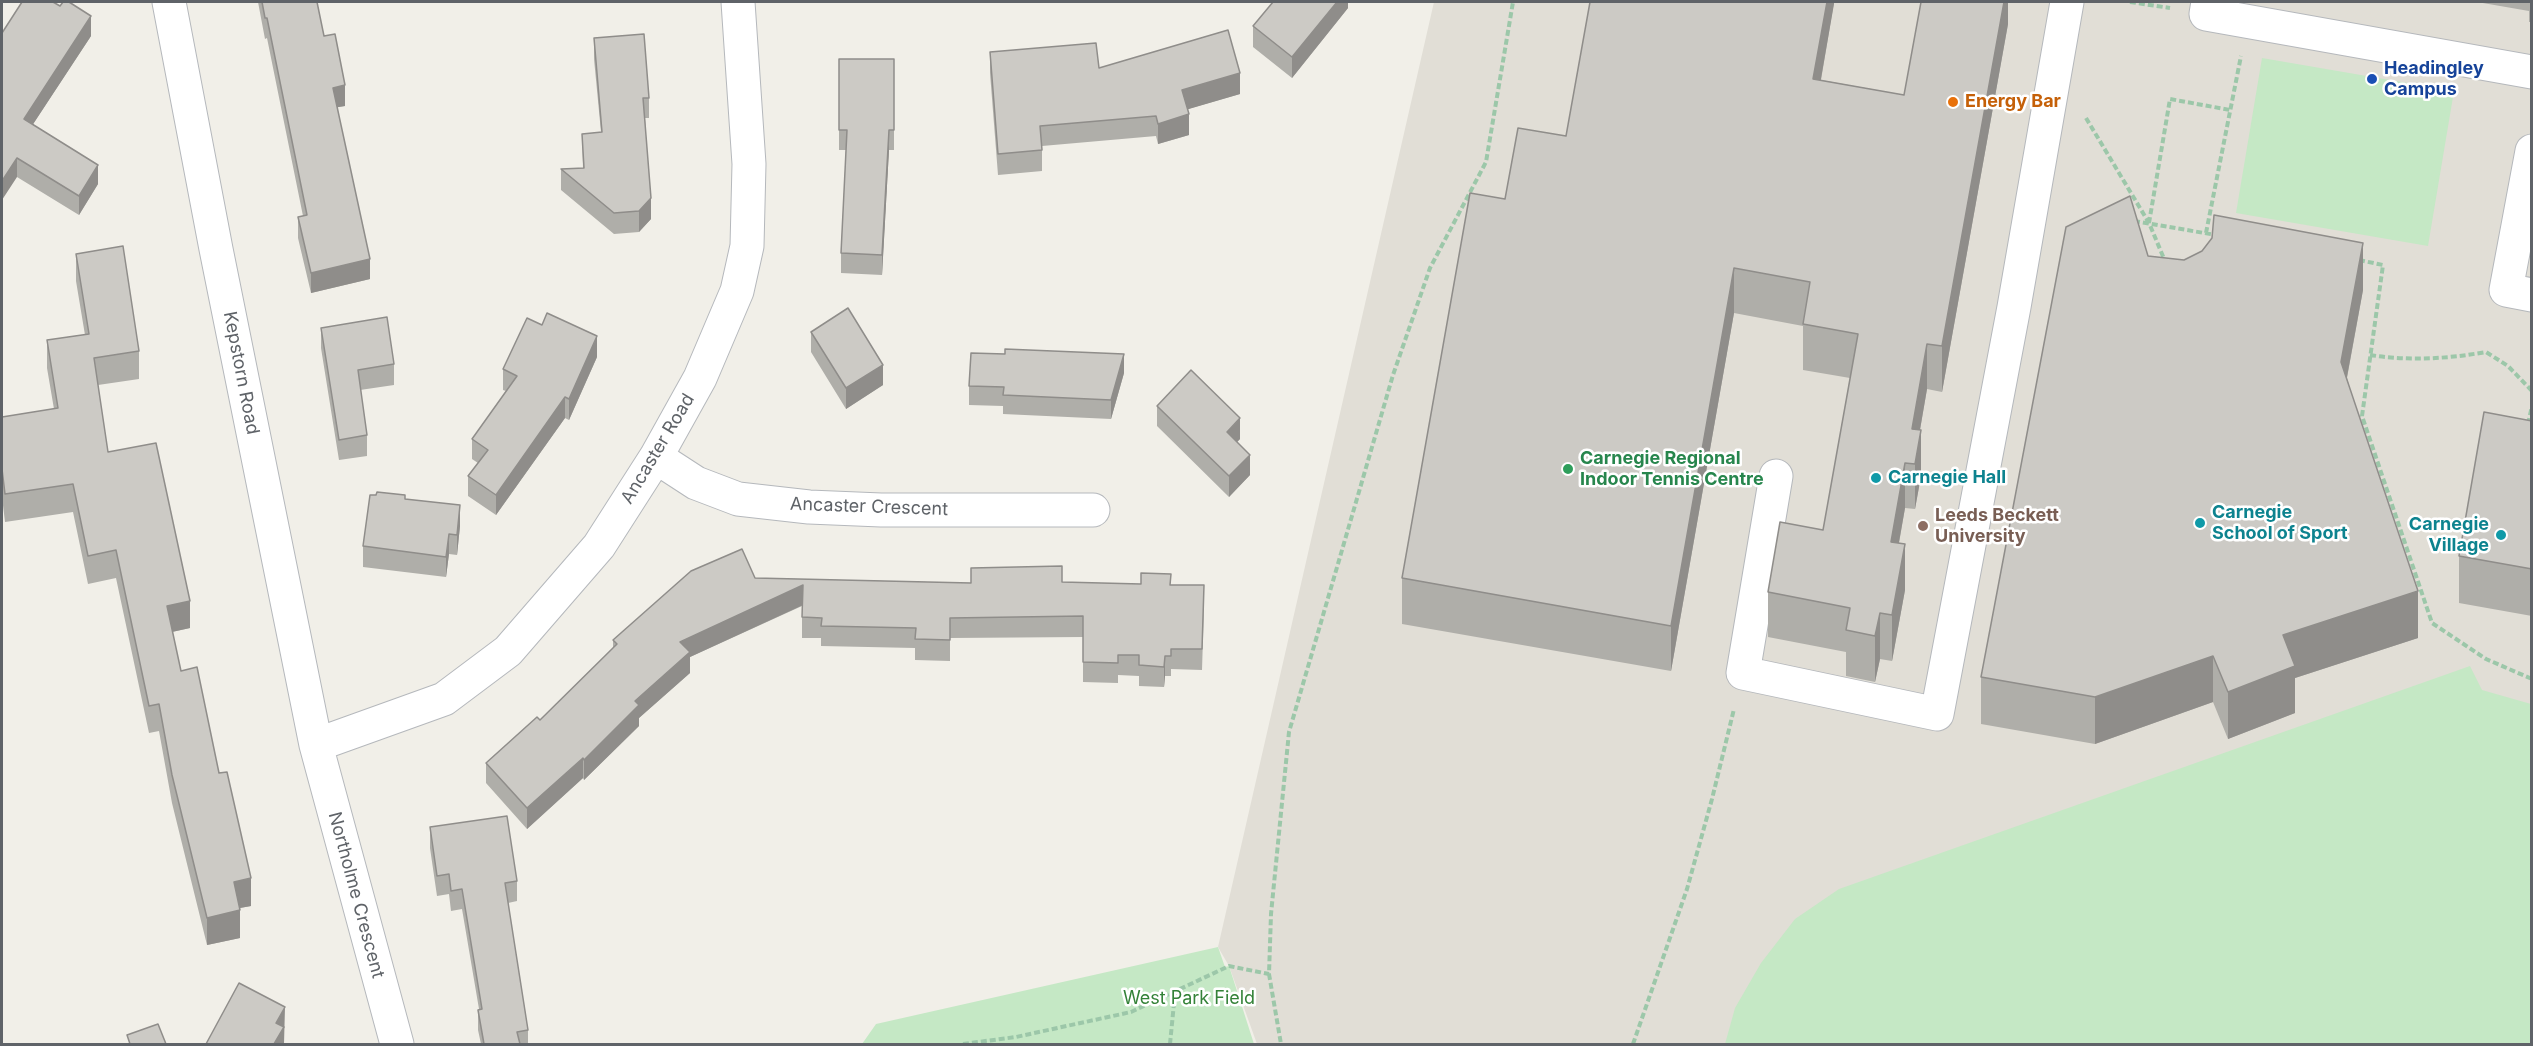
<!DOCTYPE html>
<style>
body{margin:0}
#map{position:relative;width:2533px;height:1046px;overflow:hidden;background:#f1efe8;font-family:Inter,sans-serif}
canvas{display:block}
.frame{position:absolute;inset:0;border:3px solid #5f6368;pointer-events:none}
</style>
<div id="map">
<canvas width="2533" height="1046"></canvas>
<div class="frame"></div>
</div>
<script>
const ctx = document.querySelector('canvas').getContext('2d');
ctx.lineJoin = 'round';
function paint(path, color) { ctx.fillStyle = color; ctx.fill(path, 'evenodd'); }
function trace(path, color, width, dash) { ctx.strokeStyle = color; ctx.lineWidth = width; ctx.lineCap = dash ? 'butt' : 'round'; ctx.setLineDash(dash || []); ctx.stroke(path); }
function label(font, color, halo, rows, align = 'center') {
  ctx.font = font + ' Inter,sans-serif'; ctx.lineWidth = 5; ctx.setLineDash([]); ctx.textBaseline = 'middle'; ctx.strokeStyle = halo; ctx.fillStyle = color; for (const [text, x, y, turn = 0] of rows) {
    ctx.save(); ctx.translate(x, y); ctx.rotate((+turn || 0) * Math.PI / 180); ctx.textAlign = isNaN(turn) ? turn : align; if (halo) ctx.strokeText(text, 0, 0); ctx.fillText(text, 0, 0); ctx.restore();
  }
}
const education = new Path2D(`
 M1434,2H2531V1044H1257L1229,966L1218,947Z`);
const green = new Path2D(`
 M2262,58L2454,91L2428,246L2236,213Z
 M2470,666L2482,690L2531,704V1044H1725L1735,1008L1761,963L1795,919L1839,889Z
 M1218,947L1225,967L1229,966L1254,1044H862L876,1024Z`);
const path = new Path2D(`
 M2130,2L2170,8
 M2086,118L2149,223L2165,261
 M2134,221L2216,235
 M2149,223L2170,99L2230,110
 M2206,233L2241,56
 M2359,260L2383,265L2362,416L2432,623L2486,659L2532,679
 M2370,355C2409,361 2446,359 2486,352L2508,366L2532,391
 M2528,424L2532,406
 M1269,974L1281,1044
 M963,1044L1016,1037L1131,1012L1229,966L1269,974L1271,914L1289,732L1393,375L1430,268L1486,162L1513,2
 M1170,1044L1175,993
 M1633,1044L1687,889L1712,799L1734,709`);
const minor = new Path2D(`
 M169,2L216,249L316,745L397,1044
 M2208,2L2206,14L2532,72
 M2532,151L2506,290L2532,295
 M656,457L696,483L738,499L809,507L881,510H1093
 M1776,476L1743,673L1937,714L2014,307L2067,2
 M316,745L444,699L508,651L599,546L656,457L700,378L737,291L747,246L749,164L738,2`);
const wall = new Path2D(`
 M258,2H317L324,36L345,106L337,107L370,279L311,293L298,238V217L303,216L267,38L265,39Z
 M1348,2V8L1292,78L1253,47V26Z
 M1834,2L1821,80L1904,95L2008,2V24L1942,392L1927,389L1920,430L1921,476L1915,509L1905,508L1899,543L1905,590L1892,661L1880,659L1875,682L1846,676V652L1768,637V592L1823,530L1850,378L1803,370V326L1734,313L1671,671L1402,624V578L1505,199L1566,136Z
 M2477,2H2532V22H2529V11Z
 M2,33L91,36L33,124L98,184L79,215L17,177Z
 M594,38L649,98V118H645L651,219L639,232L614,234L561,190V169L583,168L582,134L601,132L594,59Z
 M990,52L1099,68L1240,94L1188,109L1189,135L1158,144L1156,136L1042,146V171L998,175L990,73Z
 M839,59H894V150H889L882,275L841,273V253L846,150H839Z
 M76,254L139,351V379L98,385L108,452L190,628L172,632L181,671L219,773L251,906L240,908V938L207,945L172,803L159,731L149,733L116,578L88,584L73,512L5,522L2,497V417L54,409L47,368V340L85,335L76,281Z
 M2148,256L2184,260L2363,290L2347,378L2418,638L2295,678V713L2228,739L2213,702L2095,744L1981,724V677Z
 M321,328L394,364V385L360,390L367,435V456L339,460L321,348Z
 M811,332L883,385L846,409L811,352Z
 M597,357L569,420L565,418L496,515L468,496V476L478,463L472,459V439L506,391L503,390V369Z
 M1124,373L1111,419L1003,414V406L969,405V386Z
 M1157,406L1240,439L1237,442L1250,475L1229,497L1157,426Z
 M2532,421V616L2459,603V556Z
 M405,499L460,526L457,555L449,554L446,577L363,567V546Z
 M755,578L971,583L1062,582L1171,585L1204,606L1202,670L1171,669V676H1165L1164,687L1139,686V676L1118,675V683L1083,682V637L950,638V661L915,660V648L821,646V638H802V606L690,657V673L639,718V726L584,780L583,778L527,829L486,783V763L540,720L613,648V640Z
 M430,827L517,881V901L508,903L528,1030V1044H481L478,1030V1010L479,1009L462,909L451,911L449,894L437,896L430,848Z`);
const shadedWall = new Path2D(`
 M1337,2H1348V8L1292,78V57Z
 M1827,2H1834V4L1813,124V79Z
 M2004,2H2008V24L1942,392V346Z
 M91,16V36L24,138V119Z
 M1240,73V94L1182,111V90Z
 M345,85V106L333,108V88Z
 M1189,114V135L1158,144V124Z
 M889,130V150L882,275V255Z
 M17,158V177L2,200V181Z
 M98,165V184L79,215V196Z
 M651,198V219L639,232V211Z
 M2363,243V290L2341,409V362Z
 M370,259V279L311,293V273Z
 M1734,268V313L1671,671V626Z
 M597,336V357L569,420V399Z
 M1927,344V389L1914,464L1912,429Z
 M1124,354V373L1111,419V400Z
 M883,365V385L846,409V388Z
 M565,397V418L496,515V495Z
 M1240,418V439L1227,452V432Z
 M1921,430V476L1915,509V464Z
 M1250,455V475L1229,497V476Z
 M1905,463V508L1891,587V542Z
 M460,505V526L457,555V535Z
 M449,534V554L446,577V557Z
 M1905,544V590L1892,661V615Z
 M803,585V605L690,657V673L639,718V726L584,780V760L635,701L680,642Z
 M2418,591V638L2295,678V713L2228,739V692L2283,635Z
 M190,601V628L167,633V606Z
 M1880,613V659L1875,682V636Z
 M1165,656V676L1164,687V667Z
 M2213,656V702L2095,744V697Z
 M583,758V778L527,829V808Z
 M251,878V906L234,909V882Z
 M240,910V938L207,945V918Z
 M285,1007L284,1044H274L276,1023Z`);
const building = new Path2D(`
 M22,2H53L60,6L63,2H69L91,16L24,119L98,165L79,196L17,158L2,181V33Z
 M262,2H317L324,36L335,34L345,85L333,88L370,259L311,273L298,217L307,215L267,18H265Z
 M1273,2H1337L1292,57L1253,26Z
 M1590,2H1827L1813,79L1904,95L1921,2H2004L1942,346L1927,344L1912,429L1921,430L1915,464L1905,463L1891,542L1905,544L1892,615L1880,613L1875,636L1846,630L1850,608L1768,592L1780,522L1823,530L1858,334L1803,324L1810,282L1734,268L1671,626L1402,578L1470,193L1505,199L1518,128L1566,136Z
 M1228,30L1240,73L1182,90L1189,114L1158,124L1156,116L1040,126L1042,150L998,154L990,52L1096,43L1099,68Z
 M644,34L649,98H643L651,198L639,211L614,213L561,169L584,168L582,134L602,132L594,38Z
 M839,59H894V130H889L882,255L841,253L847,130H839Z
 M2130,196L2148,256L2184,260L2202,251L2212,238L2214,215L2363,243L2341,362L2418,591L2283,635L2295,666L2228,692L2213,656L2095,697L1981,677L2066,227Z
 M123,246L139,351L94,358L108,452L156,443L190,601L167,606L181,671L197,667L219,773L227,772L251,878L234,882L240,910L207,918L172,775L159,704L149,706L116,550L88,556L73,484L5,494L2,469V417L58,408L47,340L89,334L76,254Z
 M848,308L883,365L846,388L811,332Z
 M547,313L597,336L569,399L565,397L496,495L468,476L488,450L472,439L517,376L503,369L527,318L542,325Z
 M387,317L394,364L358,370L367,435L339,440L321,328Z
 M1005,349L1124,354L1111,400L1003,395L1004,387L969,386L971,353L1005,354Z
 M1191,370L1240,418L1227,432L1250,455L1229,476L1157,406Z
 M2484,412L2532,421V569L2459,556Z
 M377,492L405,495V499L460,505L457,535L449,534L446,557L363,546L370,495H376Z
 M742,549L755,578L971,583V568L1062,566V582L1141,584V573L1171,574L1170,585H1204L1202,649H1171V656H1165L1164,667L1139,665V655H1118V663L1083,662V616L950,618V640L915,639L916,628L821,626L822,618L802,617L803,585L680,642L690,652L635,701L639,705L584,760L583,758L527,808L486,763L537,717L540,720L617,644L613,640L691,571Z
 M507,816L517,881L505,883L528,1030L517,1032L520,1044H484L478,1010L482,1009L462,889L451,891L449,874L437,876L430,827Z
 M239,983L285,1007L276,1023L284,1027L274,1044H206Z
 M158,1024L166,1044H130L127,1035Z`);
const markers = [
 [2372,79,6,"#1a4fb4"],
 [1953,102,6,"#e8710a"],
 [1568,469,6,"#2e9e5b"],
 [1876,478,6,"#0f9aa8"],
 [2200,523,6,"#0f9aa8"],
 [1923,526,6,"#8d6e63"],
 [2501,535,6,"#0f9aa8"]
];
const transitNames = [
 ["Headingley",2384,69],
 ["Campus",2384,90]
];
const foodNames = [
 ["Energy Bar",1965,102]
];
const streetNames = [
 ["Kepstorn Road",241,373,79],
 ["Ancaster Road",658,449,-59],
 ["Ancaster Crescent",869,507,2],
 ["Northolme Crescent",356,895,75]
];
const leisureNames = [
 ["Carnegie Regional",1580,459],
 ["Indoor Tennis Centre",1580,480]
];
const cultureNames = [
 ["Carnegie Hall",1888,478],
 ["Carnegie",2212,513],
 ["School of Sport",2212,534],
 ["Carnegie",2489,525,"right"],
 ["Village",2489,546,"right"]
];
const educationNames = [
 ["Leeds Beckett",1935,516],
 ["University",1935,537]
];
const parkNames = [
 ["West Park Field",1189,999]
];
paint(education, '#e1ded6');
paint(green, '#c5e8c5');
trace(minor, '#b5b8bc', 35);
trace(path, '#9cc7a9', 4, [6, 3]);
trace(minor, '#fff', 33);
paint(wall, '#afaea9');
paint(shadedWall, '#8f8d8a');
paint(building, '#cccac5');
trace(building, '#8f8d8a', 1.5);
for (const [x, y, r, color] of markers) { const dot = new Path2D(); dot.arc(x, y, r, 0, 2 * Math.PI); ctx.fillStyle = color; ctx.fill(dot); trace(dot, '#fff', 2); }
label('bold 18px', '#164399', '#fff', transitNames, 'left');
label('bold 18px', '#c56008', '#fff', foodNames, 'left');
label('18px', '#5f6368', '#fff', streetNames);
label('bold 18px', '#27864d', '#fff', leisureNames, 'left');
label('bold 18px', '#0d838f', '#fff', cultureNames, 'left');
label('bold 18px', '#785e54', '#fff', educationNames, 'left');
label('18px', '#348238', '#fff', parkNames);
</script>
